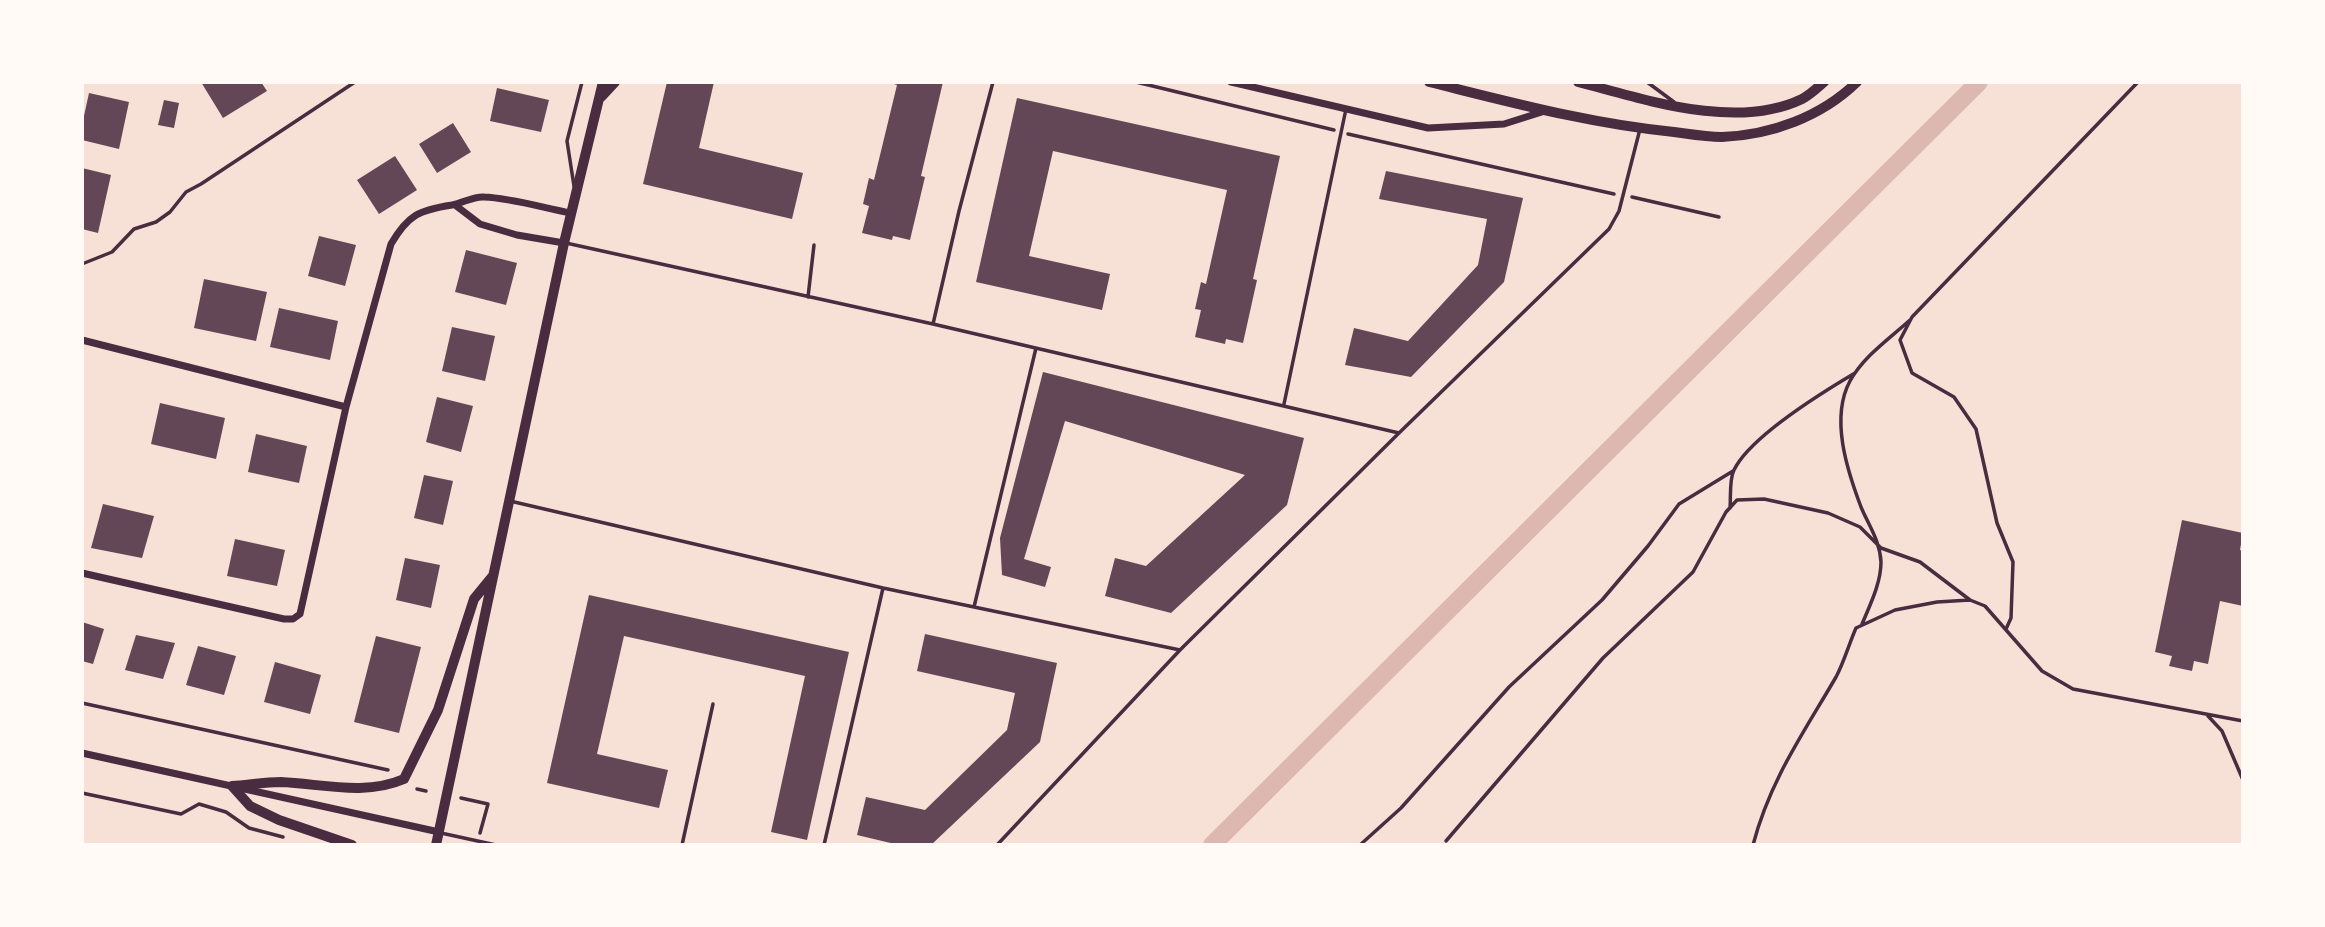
<!DOCTYPE html>
<style>
body{margin:0}
#map{position:relative;width:2325px;height:927px;overflow:hidden;background:#f7e1d7;font-family:"IBM Plex Serif",serif}
canvas{display:block}
.frame{position:absolute;inset:0;border:84px solid #fffaf5;pointer-events:none}
</style>
<div id="map">
<canvas width="2325" height="927"></canvas>
<div class="frame"></div>
</div>
<script>
const ctx = document.querySelector('canvas').getContext('2d');
ctx.lineJoin = 'round';
function trace(path, color, width, dash) { ctx.strokeStyle = color; ctx.lineWidth = width; ctx.lineCap = dash ? 'butt' : 'round'; ctx.setLineDash(dash || []); ctx.stroke(path); }
function paint(path, color) { ctx.fillStyle = color; ctx.fill(path, 'evenodd'); }
const canal = new Path2D(`
 M1212,845L1979,82`);
const building = new Path2D(`
 M201,82H261L267,91L223,118Z
 M667,82H714L699,148L803,173L792,219L643,184Z
 M888,82H943L921,176L925,177L910,240L893,236L892,240L862,233L869,206L863,204L869,178L874,180L897,85Z
 M497,88L549,100L541,132L490,121Z
 M89,93L129,102L119,149L82,140V125Z
 M1017,98L1280,156L1253,279L1257,280L1243,343L1226,339L1225,344L1195,337L1201,310L1195,309L1201,282L1206,284L1227,190L1053,151L1029,256L1110,274L1102,310L976,282Z
 M164,100L179,103L174,128L158,125Z
 M453,123L471,152L437,173L419,144Z
 M395,156L417,190L379,214L357,180Z
 M82,168L111,175L98,233L82,229Z
 M1386,171L1523,198L1504,282L1411,377L1345,365L1354,328L1408,341L1478,265L1487,219L1379,199Z
 M319,236L356,245L345,286L308,276Z
 M466,250L517,263L506,305L455,292Z
 M204,279L267,292L256,341L194,328Z
 M279,308L338,321L330,360L270,347Z
 M452,327L495,336L485,381L442,371Z
 M1043,372L1304,438L1287,505L1171,613L1105,596L1115,558L1146,566L1245,475L1065,421L1024,559L1051,567L1045,587L1002,575L1000,538Z
 M437,397L473,406L461,452L426,442Z
 M160,403L225,418L216,459L151,444Z
 M256,434L307,446L299,483L248,472Z
 M424,475L453,481L443,525L414,518Z
 M103,504L154,516L142,558L91,548Z
 M2182,520L2243,533L2240,550L2243,551V606L2220,601L2208,664L2194,661L2192,671L2169,666L2172,656L2155,652Z
 M235,539L285,550L277,586L227,576Z
 M405,558L440,565L431,608L396,600Z
 M589,595L849,652L807,840L771,832L805,676L624,636L597,754L668,770L659,808L547,783Z
 M82,622L104,629L93,664L82,661Z
 M925,634L1057,663L1040,742L931,845H899L857,835L866,797L925,810L1007,730L1015,693L917,671Z
 M136,635L175,643L163,679L125,670Z
 M376,636L421,647L399,733L354,722Z
 M198,646L236,656L224,695L186,685Z
 M275,662L321,675L310,714L264,702Z`);
const path = new Path2D(`
 M1136,82L1334,130
 M1348,134L1614,194
 M1632,197L1719,217
 M82,264L112,252L134,229L156,222L170,212L186,192L201,184L355,82
 M1730,508C1731,497 1729,480 1734,470C1750,437 1823,392 1855,373
 M1862,624C1870,605 1881,583 1881,562C1880,541 1869,526 1861,507C1847,470 1830,418 1850,381C1864,356 1889,339 1910,320
 M2006,629L2011,618L2013,562L1997,523L1976,429L1954,397L1912,373L1900,340L1912,317L2138,82
 M82,703L388,770
 M2208,716L2222,731L2243,780
 M417,789L426,791
 M82,793L181,814L199,804L226,812L249,828L283,837
 M461,798L488,804L480,833
 M1446,841L1603,658L1693,572L1726,512L1737,500L1764,499L1828,513L1860,527L1881,548L1920,562L1970,600
 M1360,845L1401,808L1509,687L1602,600L1648,546L1679,504L1733,471
 M1753,845C1770,780 1803,734 1836,677C1844,662 1849,644 1856,628L1895,610L1937,602L1970,600L1985,606L2042,671L2073,689L2243,721`);
const service = new Path2D(`
 M1647,82L1674,102
 M574,186L567,141L582,82
 M566,243L933,324L959,211L993,82
 M808,297L814,245
 M933,324L1399,433
 M1284,404L1346,109
 M510,501L883,588L1180,650
 M974,607L1036,348
 M441,833L496,845
 M682,845L713,704
 M824,845L883,588
 M997,845L1180,650L1399,433L1609,229L1619,211L1640,129`);
const minor = new Path2D(`
 M1231,82L1428,128L1504,124L1545,111
 M455,205L480,224L517,235L564,243
 M82,340L346,407
 M82,573L284,619H293L300,614L346,407L391,244C408,215 419,210 452,205C463,203 474,196 484,197C511,198 544,208 571,213
 M82,753L439,832`);
const tertiary = new Path2D(`
 M1429,82C1510,102 1591,124 1674,132C1689,134 1706,137 1722,137C1771,135 1821,117 1857,82
 M1578,82C1644,99 1736,131 1802,99C1810,95 1817,88 1824,82
 M601,97L615,82
 M232,786C248,785 265,782 281,782C323,784 365,796 404,779L438,710L474,599L492,577
 M232,786L250,806L279,820L352,845
 M436,845L564,243L603,82`);
trace(canal, '#dcb8b0', 18);
paint(building, '#644757');
trace(path, '#4a2c40', 3.5);
trace(service, '#4a2c40', 3.5);
trace(minor, '#4a2c40', 7);
trace(tertiary, '#4a2c40', 10);
</script>
